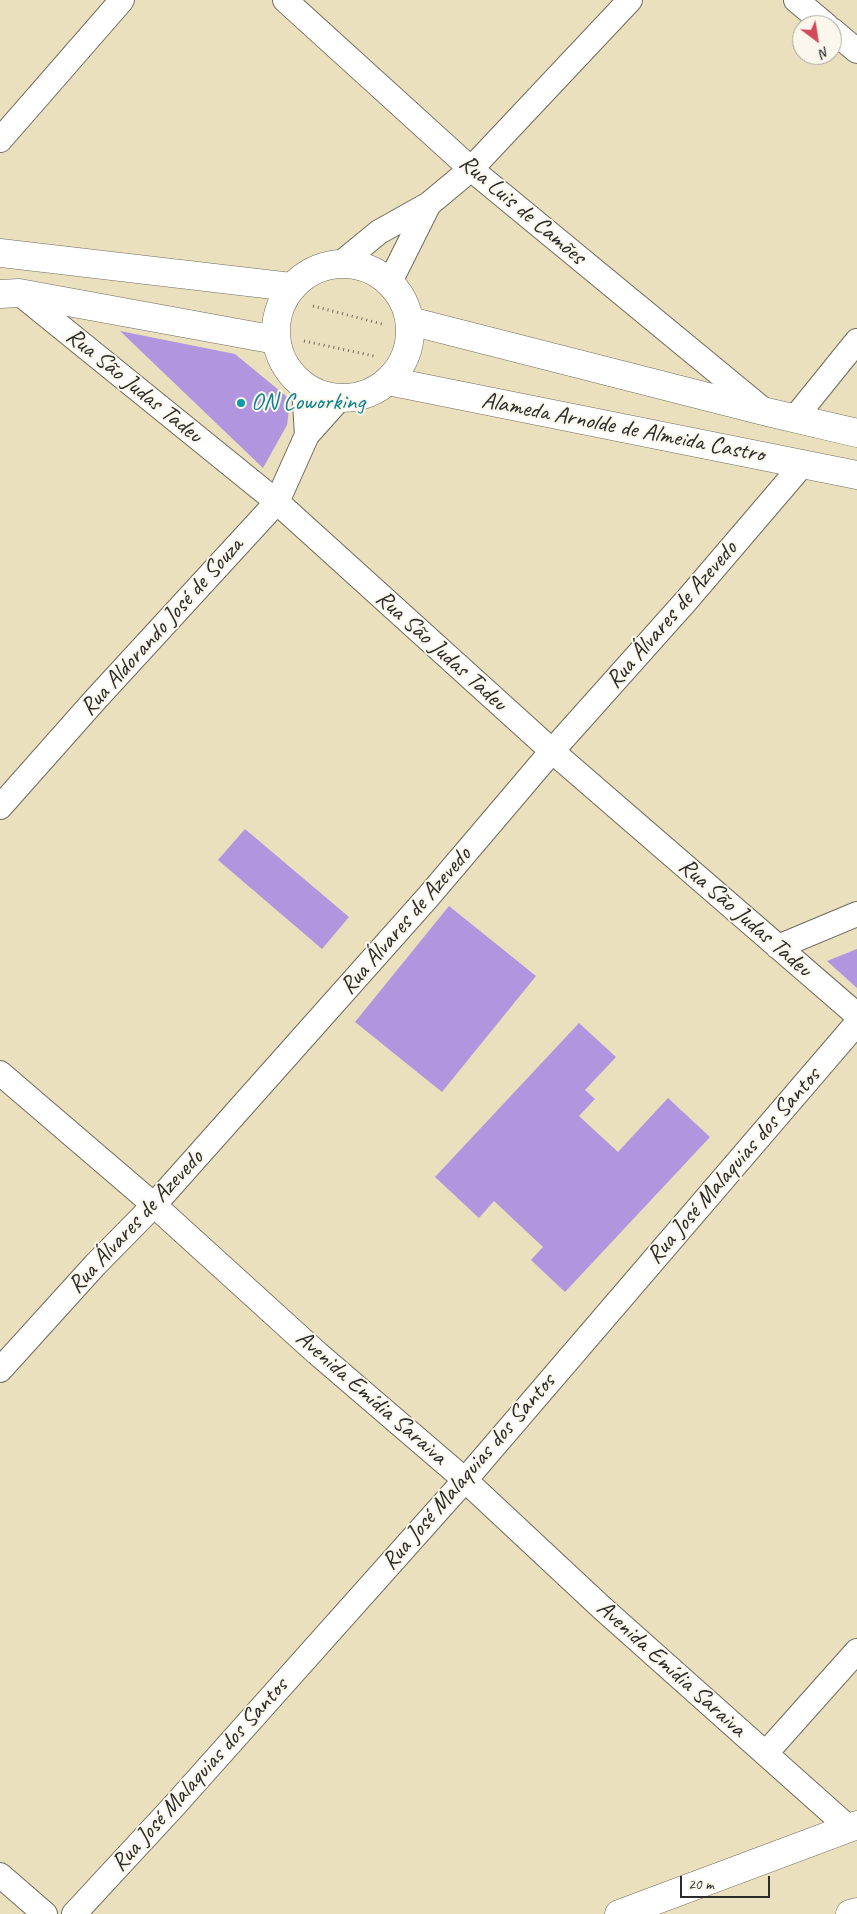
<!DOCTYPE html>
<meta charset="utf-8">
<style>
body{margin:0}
#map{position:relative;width:857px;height:1914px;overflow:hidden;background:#eae0bd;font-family:Caveat,sans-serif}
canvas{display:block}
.north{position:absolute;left:792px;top:15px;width:50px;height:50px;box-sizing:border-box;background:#fbf7ec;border:1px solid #a8a59f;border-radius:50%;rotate:149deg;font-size:14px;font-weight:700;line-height:20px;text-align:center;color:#2b2b2b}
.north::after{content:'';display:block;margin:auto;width:18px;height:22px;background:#d1495b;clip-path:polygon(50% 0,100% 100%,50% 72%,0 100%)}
.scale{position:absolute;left:680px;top:1876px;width:90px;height:22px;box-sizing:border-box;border:2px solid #2b2b2b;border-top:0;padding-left:6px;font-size:15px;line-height:18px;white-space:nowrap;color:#2b2b2b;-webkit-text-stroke:4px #fbf7ec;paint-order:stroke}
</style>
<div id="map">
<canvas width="857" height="1914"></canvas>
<div class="north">N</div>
<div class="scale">20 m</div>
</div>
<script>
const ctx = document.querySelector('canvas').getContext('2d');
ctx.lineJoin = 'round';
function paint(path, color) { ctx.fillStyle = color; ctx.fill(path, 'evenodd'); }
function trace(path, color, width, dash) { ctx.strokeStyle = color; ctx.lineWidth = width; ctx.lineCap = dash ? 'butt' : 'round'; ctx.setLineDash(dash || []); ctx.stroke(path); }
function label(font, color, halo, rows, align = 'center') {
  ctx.font = font + ' Caveat,sans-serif'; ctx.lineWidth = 4; ctx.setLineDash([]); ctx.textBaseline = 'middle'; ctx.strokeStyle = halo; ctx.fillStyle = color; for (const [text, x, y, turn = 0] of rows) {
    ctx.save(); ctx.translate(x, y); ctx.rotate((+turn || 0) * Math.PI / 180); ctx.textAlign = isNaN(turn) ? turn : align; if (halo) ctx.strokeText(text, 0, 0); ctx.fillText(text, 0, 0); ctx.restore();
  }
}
const building = new Path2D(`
 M120,331L235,354L286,396L289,410L287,425L263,468Z
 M245,829L349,917L322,949L218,860Z
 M449,906L536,976L442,1092L355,1022Z
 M857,949V988L827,961Z
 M579,1023L616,1057L585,1090L595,1099L579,1116L618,1152L668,1098L710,1137L565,1292L531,1260L543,1247L494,1201L479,1218L435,1177Z`);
const path = new Path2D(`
 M313,306L382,324
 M304,341L374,356`);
const street = new Path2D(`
 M285,0L471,169L766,412
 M796,0L826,25
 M832,30L857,51
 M0,140L122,0
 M340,264L379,232L429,204L471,169L630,0
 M390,282L429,204
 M19,293L277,502L552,751L857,1015
 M304,387L307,435
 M794,419L857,341
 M0,807L95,700L277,502L307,435L340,398
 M778,947L857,914
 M0,1073L154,1205L317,1353L465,1480L601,1607L849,1828
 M0,1370L95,1265L154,1205L428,897L552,751L686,601L803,464
 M766,1753L857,1651
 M0,1875L45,1914
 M74,1914L174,1806L465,1480L857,1023`);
const secondary = new Path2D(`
 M0,253L291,287
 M276 331a67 67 0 1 1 134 0a67 67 0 1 1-134 0Z
 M0,294L19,293L276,340
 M410,321L767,412L857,433
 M388,381L857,475`);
const primary = new Path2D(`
 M619,1914L857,1825
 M850,1914L857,1912`);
const markers = [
 [241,403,5,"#0f9aa8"]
];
const streetNames = [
 ["Rua Luis de Camões",522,210,40],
 ["Rua São Judas Tadeu",134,386,39],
 ["Alameda Arnolde de Almeida Castro",623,428,11],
 ["Rua Álvares de Azevedo",672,615,-49],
 ["Rua Aldorando José de Souza",162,627,-48],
 ["Rua São Judas Tadeu",441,651,42],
 ["Rua São Judas Tadeu",745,918,41],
 ["Rua Álvares de Azevedo",406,921,-49],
 ["Rua José Malaquias dos Santos",734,1166,-49],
 ["Rua Álvares de Azevedo",136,1222,-47],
 ["Avenida Emídia Saraiva",371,1398,41],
 ["Rua José Malaquias dos Santos",469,1472,-49],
 ["Avenida Emídia Saraiva",671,1669,42],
 ["Rua José Malaquias dos Santos",200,1775,-48]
];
const cultureNames = [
 ["ON Coworking",251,403]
];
paint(building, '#b195df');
trace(street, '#6e6a5e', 26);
trace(secondary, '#6e6a5e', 29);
trace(primary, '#6e6a5e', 29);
trace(path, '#6e6a5e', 3, [1, 4]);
trace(street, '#fff', 24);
trace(secondary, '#fff', 28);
trace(primary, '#fff', 28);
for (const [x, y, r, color] of markers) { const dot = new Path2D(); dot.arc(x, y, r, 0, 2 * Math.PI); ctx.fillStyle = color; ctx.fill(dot); trace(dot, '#fbf7ec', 2); }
label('24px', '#2b2b2b', '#fbf7ec', streetNames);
label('24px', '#0d838f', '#fbf7ec', cultureNames, 'left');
</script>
